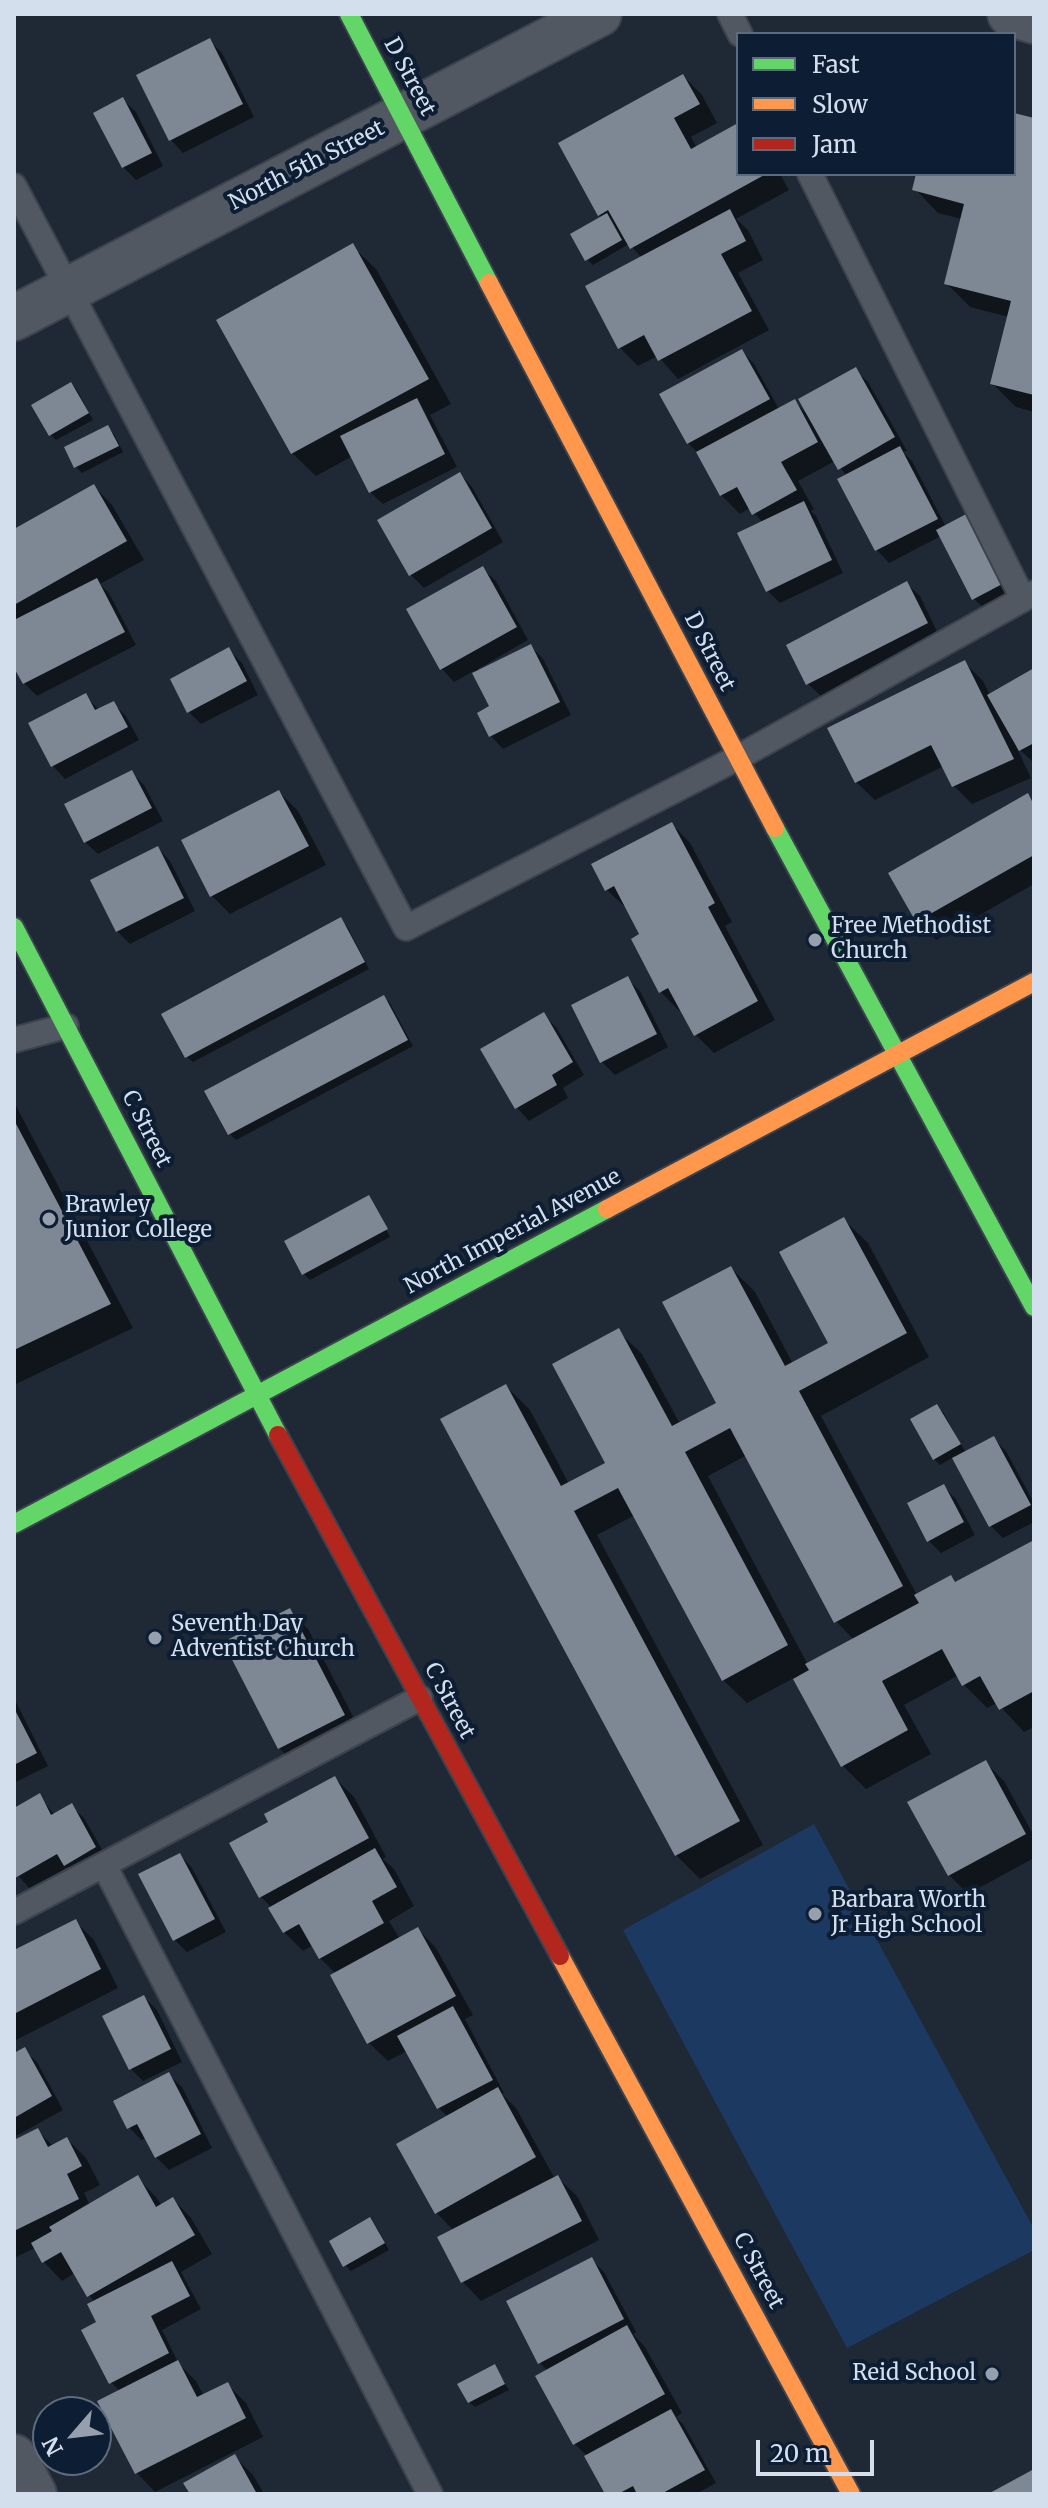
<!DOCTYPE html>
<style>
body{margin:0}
#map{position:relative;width:1048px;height:2508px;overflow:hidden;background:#1f2835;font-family:Merriweather,serif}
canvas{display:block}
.frame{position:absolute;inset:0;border:16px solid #d4dfee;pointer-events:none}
.legend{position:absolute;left:736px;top:32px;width:280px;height:144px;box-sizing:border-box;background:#0d1d33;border:2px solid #5d6b7e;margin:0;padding:10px 14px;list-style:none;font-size:24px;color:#d4dfee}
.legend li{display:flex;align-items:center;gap:16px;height:40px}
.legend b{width:40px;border:2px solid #5d6b7e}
.north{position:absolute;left:32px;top:2396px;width:80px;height:80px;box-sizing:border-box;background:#0d1d33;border:2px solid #5d6b7e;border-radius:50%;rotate:242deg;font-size:22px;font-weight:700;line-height:32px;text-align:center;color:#d4dfee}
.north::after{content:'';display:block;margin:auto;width:28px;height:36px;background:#959fad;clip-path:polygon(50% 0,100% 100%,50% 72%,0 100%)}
.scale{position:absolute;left:756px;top:2440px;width:118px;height:36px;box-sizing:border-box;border:4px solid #d4dfee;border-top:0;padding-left:10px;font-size:24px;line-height:28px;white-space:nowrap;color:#d4dfee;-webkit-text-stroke:6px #0d1d33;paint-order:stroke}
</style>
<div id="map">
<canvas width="1048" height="2508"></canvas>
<div class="frame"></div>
<ul class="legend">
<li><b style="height:10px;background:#63d668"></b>Fast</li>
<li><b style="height:10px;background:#ff974d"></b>Slow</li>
<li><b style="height:10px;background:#b3261e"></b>Jam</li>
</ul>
<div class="north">N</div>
<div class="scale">20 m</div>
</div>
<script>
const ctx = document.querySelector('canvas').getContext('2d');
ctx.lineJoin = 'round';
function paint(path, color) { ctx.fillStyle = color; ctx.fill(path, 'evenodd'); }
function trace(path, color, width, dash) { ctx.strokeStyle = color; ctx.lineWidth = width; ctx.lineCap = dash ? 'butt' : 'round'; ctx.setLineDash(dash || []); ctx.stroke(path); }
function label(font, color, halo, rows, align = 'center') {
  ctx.font = font + ' Merriweather,serif'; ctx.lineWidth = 8; ctx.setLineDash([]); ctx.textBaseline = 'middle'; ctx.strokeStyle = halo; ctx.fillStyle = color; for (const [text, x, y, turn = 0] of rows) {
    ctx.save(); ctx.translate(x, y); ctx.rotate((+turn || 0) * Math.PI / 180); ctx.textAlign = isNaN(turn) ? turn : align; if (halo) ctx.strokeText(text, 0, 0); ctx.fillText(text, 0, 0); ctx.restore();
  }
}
const green = new Path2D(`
 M814,1824L1034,2229V2250L847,2348L623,1930Z`);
const shadow = new Path2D(`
 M210,41L222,53L254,117L183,153L171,140Z
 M683,76L702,95L717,123L691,137L697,148L738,125V174H780L789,190L736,219L748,230L763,260L738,273L769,330L678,379L658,356L638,366L620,348L642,258L629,244L593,265L587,259L602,218L599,214Z
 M123,100L136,112L163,166L136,180L123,167Z
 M1014,115L1034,121V412L1016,407L992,383L1009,317L970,307L946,283L962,219L938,213L915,189L918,174H1014Z
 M352,246L376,269L451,404L430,415L457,467L383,504L370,492L353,456L316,476L292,453Z
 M742,351L754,364L779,409L794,401L807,414L855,369L868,382L907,451L903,452L912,461L946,527L1017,595L987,611L974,599L941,536L889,563L877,550L840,480L847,476L835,461L798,481L814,509L811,511L816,516L843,573L780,603L767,590L763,523L750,508L740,514L721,495L699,454L688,443Z
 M71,384L77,390L93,420L56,440L50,434Z
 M108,428L114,434L123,452L82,473L76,467L66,448Z
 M460,474L472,487L503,542L424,588L411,575L380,521Z
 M94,486L112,505L144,560L100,584L109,593L136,645L37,696L24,683L14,664V531Z
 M483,569L496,581L528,640L478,669L479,672L531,646L543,659L571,715L503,749L491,736V707L474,671L454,682L442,669Z
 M907,584L920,596L939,636L821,696L808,684Z
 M229,650L242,663L258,695L201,724L189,712Z
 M964,662L983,681L990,695L1034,670V763L1016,746L1031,778L972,804L954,786L944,766L875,800L856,782Z
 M85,695L99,710L113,703L126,716L139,740L65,779L53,766L31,724Z
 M131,772L144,785L163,821L98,854L85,842Z
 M279,792L298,811L326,865L230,914L212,896Z
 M1027,796L1034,803V884L936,940L917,921Z
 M672,824L690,843L732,922L725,926L775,1020L714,1053L695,1034L682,1009L679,1011L661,992L642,935L626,908L607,890Z
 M158,848L170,861L195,911L130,944L117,931Z
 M341,920L347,926L369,969L193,1062L187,1057Z
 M627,978L640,991L668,1047L615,1075L602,1062L574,1006Z
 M384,997L390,1003L413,1046L236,1140L230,1134Z
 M543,1014L556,1027L584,1075L563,1088L568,1098L529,1121L517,1108Z
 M14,1102L133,1328L14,1385Z
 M369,1197L390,1237L310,1280L304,1274Z
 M844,1220L868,1243L929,1357L821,1416L917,1595L951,1577L957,1584L1034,1542V1727L1024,1732L997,1703L987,1708L964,1685L959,1675L904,1705L931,1754L866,1789L842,1765L794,1678L747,1703L723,1680L635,1515L597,1535L763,1845L700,1879L676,1855L506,1386L530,1410L569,1484L608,1463L618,1331L642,1354L680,1424L719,1404L731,1268L755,1292L793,1364L831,1344ZM747,1455L836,1621L854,1640L808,1665L708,1476Z
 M937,1406L943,1412L966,1453L993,1438L1006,1451L1034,1503V1522L1003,1538L991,1526L954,1457L940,1465L934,1459Z
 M943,1486L956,1499L975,1535L941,1553L929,1541Z
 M290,1611L308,1629L362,1734L298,1767L279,1748Z
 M14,1698L48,1766L14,1783Z
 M985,1762L1004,1781L1034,1836V1858L968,1894L949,1875Z
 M335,1778L354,1797L386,1857L383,1859L394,1869L414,1906L389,1921L400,1939L418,1929L436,1948L473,2015L465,2019L504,2093L502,2094L516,2108L555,2179L558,2178L577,2196L599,2240L481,2301L463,2282L440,2238L454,2231L436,2212L448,2117L439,2108L407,2051L388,2061L369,2043L336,1974L320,1958L313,1945L303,1951L284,1932L272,1908L261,1897L271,1823Z
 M39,1796L55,1815L71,1806L84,1818L108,1860L78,1877L68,1867L30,1889L14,1871V1810Z
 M180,1855L192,1868L226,1932L187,1952L175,1940Z
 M75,1921L94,1940L118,1988L14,2041V1952Z
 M144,1997L157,2010L182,2062L143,2081L130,2068Z
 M24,2050L37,2062L63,2110L14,2137V2055Z
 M169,2075L182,2087L212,2148L169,2170L156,2157L147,2138L141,2140L129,2127Z
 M37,2130L53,2146L67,2139L86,2158L100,2185L84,2193L90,2205L138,2178L156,2197L162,2206L173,2199L191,2218L212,2254L181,2272L201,2309L162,2330L179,2364L196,2381L204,2396L227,2384L246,2403L263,2437L155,2492L137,2473L120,2391L111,2382L94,2302L75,2273L62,2281L44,2262L35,2248L16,2257L14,2256V2142Z
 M370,2220L376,2226L389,2250L351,2271L345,2265Z
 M591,2259L604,2272L636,2332L633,2334L645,2347L682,2413L676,2417L683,2424L716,2483L696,2494H607L586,2455L575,2444L548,2371L540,2363L508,2302Z
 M494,2367L509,2390L475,2407L469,2402Z
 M235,2457L253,2475L264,2494H192Z`);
const building = new Path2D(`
 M210,38L243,104L169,141L136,75Z
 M683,74L700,104L674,118L691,149L738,123V174H766L630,249L608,210L598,216L558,143Z
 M123,97L152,153L122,168L93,113Z
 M1014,113L1034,118V395L990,384L1011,301L944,284L964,204L912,190L916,174H1014Z
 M730,209L746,241L721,254L752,311L658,361L644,335L618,349L585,286Z
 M607,213L622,240L585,261L570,234Z
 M353,243L429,379L291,454L216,320Z
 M742,349L770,399L687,444L659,394Z
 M856,367L895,437L838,470L798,399Z
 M71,382L89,413L49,436L31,405Z
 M417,398L445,454L369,493L340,436Z
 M795,399L818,442L781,462L797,490L752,515L737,487L720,496L696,452Z
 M108,425L119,446L74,468L64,447Z
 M900,446L938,519L875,551L837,479Z
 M460,472L492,528L409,576L377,520Z
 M94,484L127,541L14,605V529Z
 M804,501L832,560L766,592L737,533Z
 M970,512L1006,582L972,600L936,530Z
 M483,566L517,627L440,670L406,609Z
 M97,578L125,632L23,684L14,668V620Z
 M907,581L928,623L806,685L786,645Z
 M531,644L560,702L489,737L477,713L489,706L472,673Z
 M229,647L247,681L187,713L170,679Z
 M965,660L1014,759L952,787L931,745L855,783L827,728Z
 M1034,668V743L1019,751L987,695Z
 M86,693L95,710L114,701L128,727L51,767L28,723Z
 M132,770L152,808L84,843L64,804Z
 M279,790L309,846L210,897L181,840Z
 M1028,793L1034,805V855L916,922L888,873Z
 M672,822L715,903L708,907L758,1001L694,1036L668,988L659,993L631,939L639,934L614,886L605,891L591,864Z
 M158,846L184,898L116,932L90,880Z
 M341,917L365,962L185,1058L161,1014Z
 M628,976L657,1034L600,1063L571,1005Z
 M384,995L408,1040L228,1135L204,1091Z
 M544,1012L573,1062L552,1075L557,1085L515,1109L480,1049Z
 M14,1120L111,1304L14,1350Z
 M369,1195L388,1229L302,1275L284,1241Z
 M844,1217L907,1333L799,1391L903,1586L834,1623L730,1428L685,1452L788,1645L722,1681L618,1488L574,1511L740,1821L675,1856L440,1419L506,1384L561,1486L605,1463L552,1364L619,1328L672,1426L716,1403L662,1302L731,1266L785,1366L828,1343L779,1252Z
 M937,1404L961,1444L933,1460L910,1419Z
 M994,1436L1031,1505L989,1527L952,1458Z
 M944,1484L964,1522L927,1542L907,1503Z
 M1034,1540V1691L999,1710L980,1676L962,1686L942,1649L882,1681L908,1730L841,1767L793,1679L809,1670L805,1664L919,1603L914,1595L951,1575L955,1582Z
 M290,1608L345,1715L278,1749L223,1642Z
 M14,1708L37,1753L14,1765Z
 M986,1760L1026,1834L948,1876L907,1802Z
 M335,1776L369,1838L259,1898L229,1843L268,1822L264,1814Z
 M40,1793L51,1815L72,1803L96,1847L64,1866L57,1854L15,1878L14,1808Z
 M375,1848L397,1887L372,1901L384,1923L319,1959L299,1924L283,1933L268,1908Z
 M180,1853L215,1919L173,1941L138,1874Z
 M76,1919L101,1969L14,2014V1950Z
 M418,1927L456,1996L367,2044L330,1975Z
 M144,1995L171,2049L129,2070L102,2016Z
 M453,2006L493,2080L437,2109L397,2036Z
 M25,2047L52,2096L14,2118V2053Z
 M169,2072L201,2134L155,2158L137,2124L127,2129L113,2101Z
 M498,2087L536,2157L435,2214L396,2144Z
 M38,2128L48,2147L67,2137L82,2166L67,2174L79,2199L14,2231V2140Z
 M138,2175L156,2207L173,2197L195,2235L87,2297L61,2252L42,2263L31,2243L52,2231L49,2227Z
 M558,2175L582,2221L461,2283L437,2237Z
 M370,2217L385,2243L343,2267L329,2241Z
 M592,2257L624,2319L538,2364L506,2301Z
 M172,2261L190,2296L151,2316L169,2353L109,2384L81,2330L96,2322L87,2304Z
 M627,2325L665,2394L573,2445L535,2376Z
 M178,2360L197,2397L228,2382L246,2418L135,2474L97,2401Z
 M495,2364L505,2384L468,2403L457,2384Z
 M671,2409L705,2470L661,2494H637L633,2486L618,2494H605L584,2456Z
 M235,2454L257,2494H190L183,2483Z
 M1034,2469V2494H988Z`);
const lane = new Path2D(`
 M730,14L740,34
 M810,174L1023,599
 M14,186L406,928L737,758L1034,593
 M14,1040L66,1026
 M104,1865L430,2494
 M14,1912L420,1698`);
const street = new Path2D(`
 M1010,14L1034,21
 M14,318L599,14
 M14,2457L34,2494`);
const fast = new Path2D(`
 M349,14L489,283
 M775,828L1034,1307
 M14,927L278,1435
 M14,1524L607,1209`);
const slow = new Path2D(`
 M489,283L775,828
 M607,1209L1034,982
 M560,1956L851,2494`);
const jam = new Path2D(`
 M278,1435L560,1956`);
const markers = [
 [815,940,8,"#959fad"],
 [49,1219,8,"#959fad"],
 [155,1638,8,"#959fad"],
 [815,1914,8,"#959fad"],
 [992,2374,8,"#959fad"]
];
const streetNames = [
 ["D Street",409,77,62],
 ["North 5th Street",307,166,-27],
 ["D Street",709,652,63],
 ["C Street",146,1129,63],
 ["North Imperial Avenue",513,1232,-28],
 ["C Street",449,1701,62],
 ["C Street",758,2271,62]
];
const poiNames = [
 ["Free Methodist",831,927],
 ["Church",831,952],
 ["Brawley",65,1206],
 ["Junior College",65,1231],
 ["Seventh Day",171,1625],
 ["Adventist Church",171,1650],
 ["Barbara Worth",831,1901],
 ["Jr High School",831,1926],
 ["Reid School",976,2374,"right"]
];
paint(green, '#1c3a61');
paint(shadow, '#0007');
paint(building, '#7e8895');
trace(lane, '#3b434e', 28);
trace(street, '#3b434e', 48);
trace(fast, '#3b434e', 22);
trace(slow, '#3b434e', 22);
trace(jam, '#3b434e', 22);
trace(lane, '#515861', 24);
trace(street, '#515861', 44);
trace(fast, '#63d668', 18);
trace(slow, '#ff974d', 18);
trace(jam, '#b3261e', 18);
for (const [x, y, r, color] of markers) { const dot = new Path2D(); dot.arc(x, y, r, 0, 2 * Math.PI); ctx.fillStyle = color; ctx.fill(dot); trace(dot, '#0d1d33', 3); }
label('22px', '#d4dfee', '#0d1d33', streetNames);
label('22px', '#d4dfee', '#0d1d33', poiNames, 'left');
</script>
